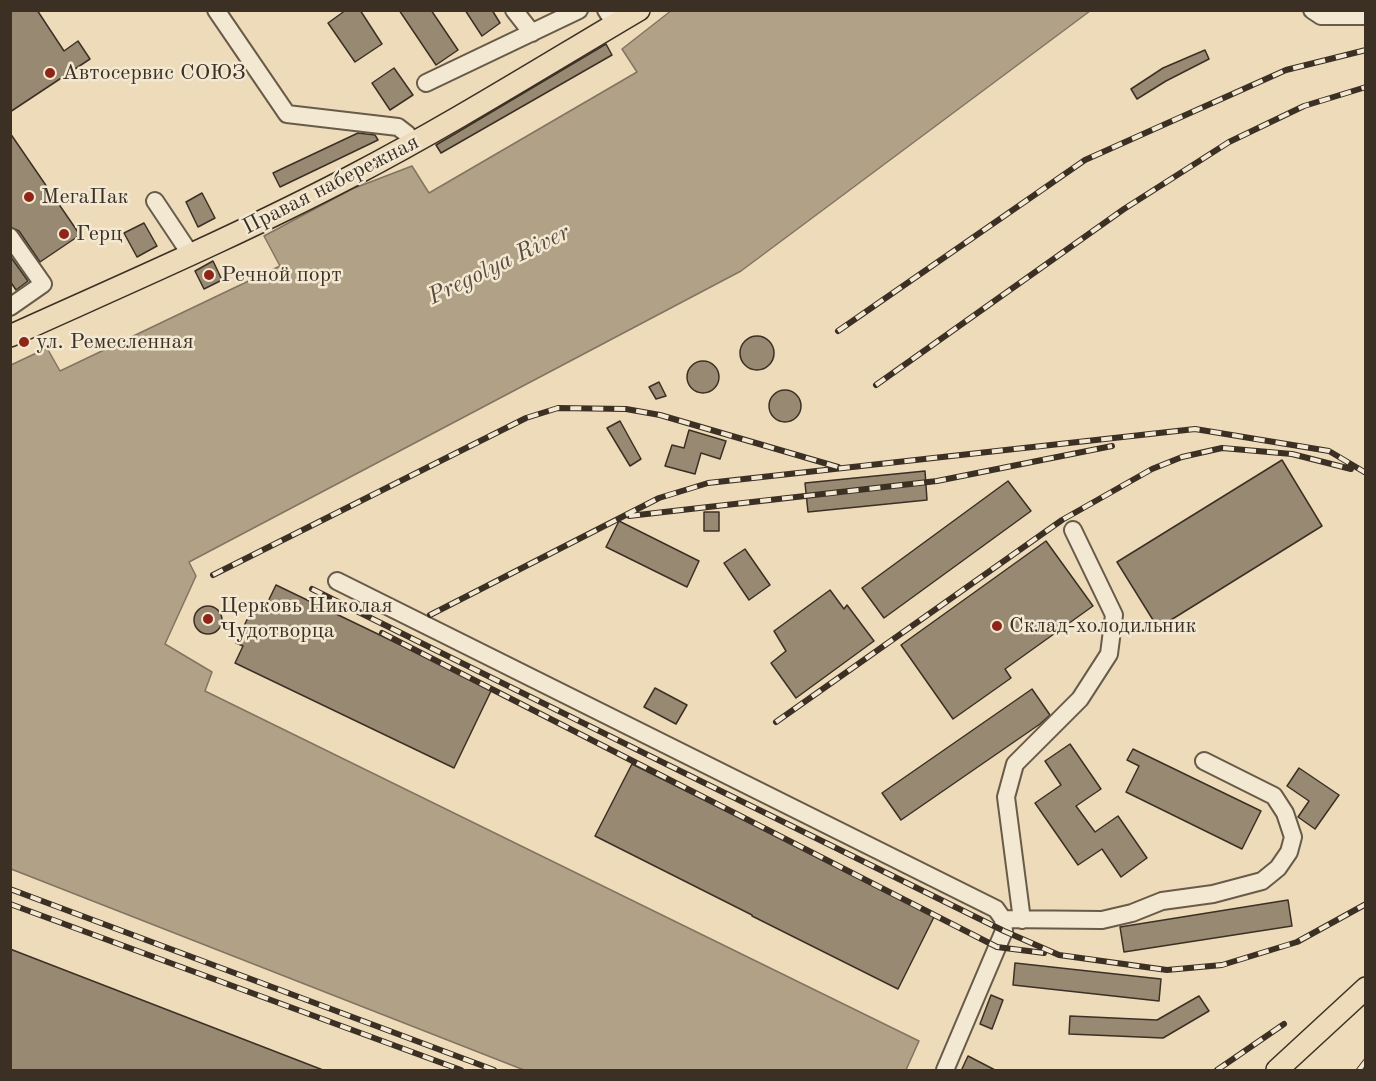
<!DOCTYPE html>
<meta charset="utf-8">
<style>
body{margin:0}
#map{position:relative;width:1376px;height:1081px;overflow:hidden;background:#eddbb9;font-family:"Old Standard TT",serif}
canvas{display:block}
.frame{position:absolute;inset:0;border:12px solid #3c3025;pointer-events:none}
</style>
<div id="map">
<canvas width="1376" height="1081"></canvas>
<div class="frame"></div>
</div>
<script>
const ctx = document.querySelector('canvas').getContext('2d');
ctx.lineJoin = 'round';
function paint(path, color) { ctx.fillStyle = color; ctx.fill(path, 'evenodd'); }
function trace(path, color, width, dash) { ctx.strokeStyle = color; ctx.lineWidth = width; ctx.lineCap = dash ? 'butt' : 'round'; ctx.setLineDash(dash || []); ctx.stroke(path); }
function label(font, color, halo, rows, align = 'center') {
  ctx.font = font + ' "Old Standard TT",serif'; ctx.lineWidth = 5; ctx.setLineDash([]); ctx.textBaseline = 'middle'; ctx.strokeStyle = halo; ctx.fillStyle = color; for (const [text, x, y, turn = 0] of rows) {
    ctx.save(); ctx.translate(x, y); ctx.rotate((+turn || 0) * Math.PI / 180); ctx.textAlign = isNaN(turn) ? turn : align; if (halo) ctx.strokeText(text, 0, 0); ctx.fillText(text, 0, 0); ctx.restore();
  }
}
const water = new Path2D(`
 M672,10L1090,11L741,271L189,562L196,576L165,644L212,672L205,691L919,1041L906,1070H524L11,869V365L47,348L60,371L280,266L264,236L352,189L412,166L429,193L637,72L622,49Z`);
const building = new Path2D(`
 M10,10H37L64,51L78,41L90,59L10,112Z
 M346,10H360L382,44L355,62L328,23Z
 M399,10H431L458,50L436,65Z
 M465,10H492L500,23L482,36Z
 M606,44L612,55L441,153L436,145Z
 M1205,50L1209,59L1166,81L1137,99L1131,89L1163,68Z
 M394,68L413,95L390,110L372,83Z
 M10,133L80,235L40,262L19,231L10,227Z
 M358,133L375,135L378,140L280,187L273,173Z
 M202,193L215,218L198,227L186,202Z
 M144,223L157,246L137,257L124,233Z
 M10,256L28,281L16,290L10,281Z
 M213,261L222,280L204,289L195,271Z
 M740 353a17 17 0 1 1 34 0a17 17 0 1 1-34 0Z
 M687 377a16 16 0 1 1 32 0a16 16 0 1 1-32 0Z
 M659,382L666,396L656,399L649,387Z
 M769 406a16 16 0 1 1 32 0a16 16 0 1 1-32 0Z
 M620,421L641,459L630,466L607,428Z
 M689,430L726,441L720,459L701,453L695,474L665,466L672,445L684,448Z
 M1282,460L1322,526L1158,628L1117,562Z
 M925,471L927,500L808,512L805,483Z
 M1008,481L1031,511L884,618L862,588Z
 M704,512H719V531H704Z
 M619,521L699,561L687,587L606,547Z
 M1046,541L1093,606L1005,669L1011,678L953,719L901,645Z
 M745,549L770,585L749,600L724,563Z
 M276,585L492,689L454,768L235,663L243,646L236,643L252,609L262,614Z
 M830,590L844,609L847,605L874,641L796,698L771,663L786,651L774,631Z
 M194 620a14 14 0 1 1 28 0a14 14 0 1 1-28 0Z
 M655,688L687,705L676,724L644,707Z
 M1032,689L1050,715L1040,724L901,820L882,793Z
 M1070,744L1101,789L1076,806L1095,832L1118,816L1147,858L1121,877L1102,849L1078,865L1035,803L1061,785L1045,761Z
 M1133,749L1261,811L1242,849L1126,792L1139,766L1127,760Z
 M632,764L935,915L898,989L752,916V915L595,836Z
 M1299,768L1339,795L1315,829L1298,817L1309,801L1287,786Z
 M1288,900L1292,926L1124,952L1120,927Z
 M10,949L323,1070V1071H10Z
 M1015,963L1161,979L1159,1001L1013,985Z
 M991,995L1003,1000L992,1029L980,1024Z
 M1199,996L1209,1011L1163,1038L1069,1034L1070,1016L1157,1020Z
 M968,1056L997,1071H961Z`);
const minor = new Path2D(`
 M216,10L287,114L398,127L407,134L413,143
 M514,10L532,33
 M606,10L615,24
 M1312,10L1321,16H1366
 M426,83L579,10
 M155,201L191,255
 M10,237L43,284L10,307
 M337,581L996,909L1003,919L1004,931L945,1070
 M1003,919L1102,920L1132,913L1162,901L1213,894L1262,881L1278,868L1289,852L1293,837L1285,813L1274,796L1204,761
 M1022,920L1006,797L1015,764L1080,699L1109,654L1114,615L1073,530`);
const major = new Path2D(`
 M10,336C125,284 241,234 352,176C450,125 544,66 639,10
 M1277,1070L1366,988`);
const rail = new Path2D(`
 M838,331L1085,160L1286,70L1366,50
 M876,385L1124,209L1229,142L1304,106L1366,87
 M629,516L937,481L1112,446
 M213,575L526,418L558,408L626,409L660,415L838,467
 M312,589L1004,931L1059,955L1167,970L1222,965L1297,942L1366,904
 M430,615L659,498L708,483L1195,429L1329,451L1366,473
 M382,633L997,947L1044,953
 M776,722L1062,520L1152,469L1182,457L1222,448L1292,454L1351,469
 M10,889L494,1070
 M10,904L461,1070
 M1217,1070L1284,1024
 M1359,1070L1366,1061`);
const markers = [
 [50,73,6,"#8f2418"],
 [29,197,6,"#8f2418"],
 [64,234,6,"#8f2418"],
 [209,275,6,"#8f2418"],
 [24,342,6,"#8f2418"],
 [208,619,6,"#8f2418"],
 [997,626,6,"#8f2418"]
];
const poiNames = [
 ["Автосервис СОЮЗ",62,73],
 ["МегаПак",41,197],
 ["Герц",76,234],
 ["Речной порт",221,275],
 ["ул. Ремесленная",36,342],
 ["Церковь Николая",220,606],
 ["Чудотворца",220,631],
 ["Склад-холодильник",1009,626]
];
const streetNames = [
 ["Правая набережная",331,185,-27]
];
const waterNames = [
 ["Pregolya River",499,265,-26]
];
paint(water, '#b1a187');
trace(water, '#827460', 1.5);
paint(building, '#988972');
trace(building, '#3c3025', 1.5);
trace(minor, '#685b4a', 20);
trace(major, '#3c3025', 24);
trace(minor, '#f3e8d2', 16);
trace(major, '#eddbb9', 21);
trace(rail, '#3c3025', 6);
trace(rail, '#f3e8d2', 4, [11]);
for (const [x, y, r, color] of markers) { const dot = new Path2D(); dot.arc(x, y, r, 0, 2 * Math.PI); ctx.fillStyle = color; ctx.fill(dot); trace(dot, '#f3e8d2', 2); }
label('22px', '#3c3025', '#f3e8d2', poiNames, 'left');
label('22px', '#3c3025', '#f3e8d2', streetNames);
label('italic 24px', '#594c3e', '#f3e8d2', waterNames);
</script>
